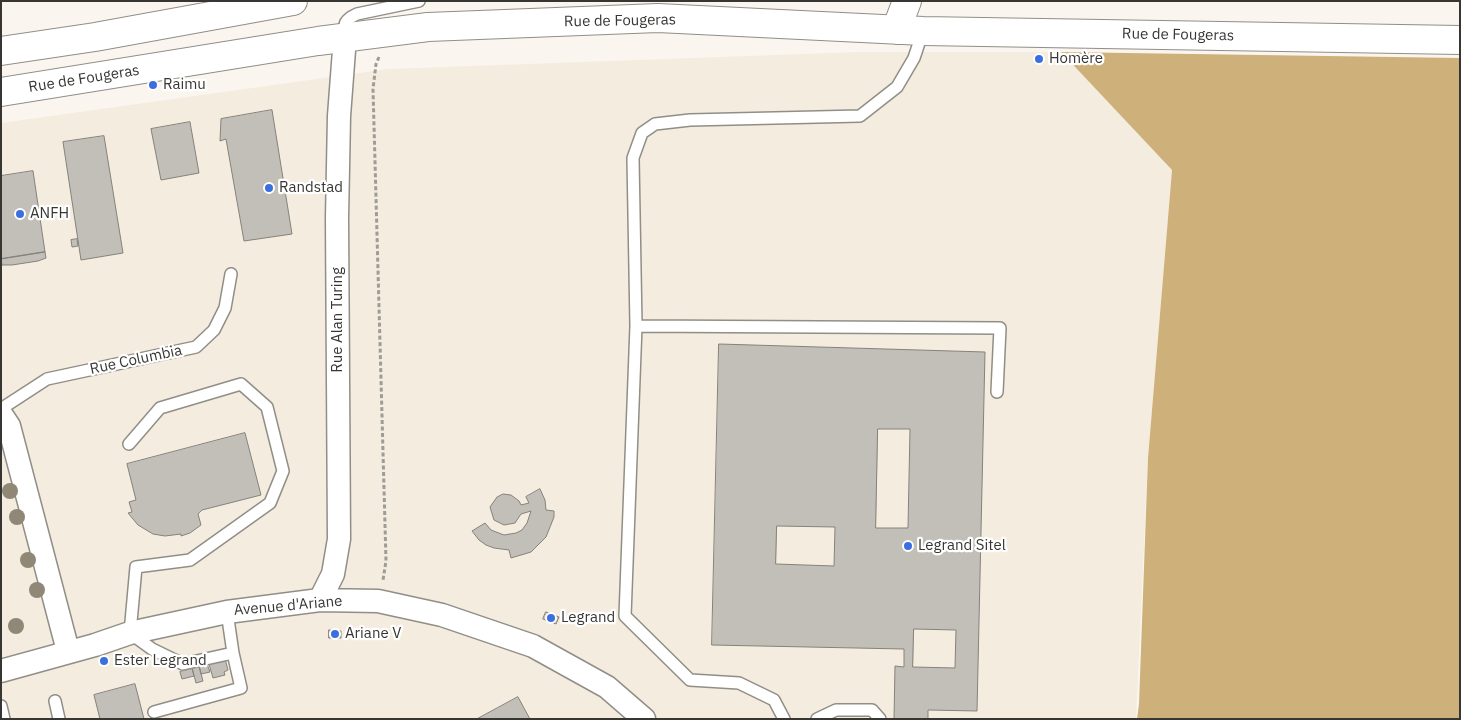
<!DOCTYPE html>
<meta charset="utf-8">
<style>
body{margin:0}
#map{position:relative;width:1461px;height:720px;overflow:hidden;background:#faf6ef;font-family:"IBM Plex Sans",sans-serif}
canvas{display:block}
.frame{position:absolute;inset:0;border:2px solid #373633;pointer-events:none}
</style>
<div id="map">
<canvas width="1461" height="720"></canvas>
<div class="frame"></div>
</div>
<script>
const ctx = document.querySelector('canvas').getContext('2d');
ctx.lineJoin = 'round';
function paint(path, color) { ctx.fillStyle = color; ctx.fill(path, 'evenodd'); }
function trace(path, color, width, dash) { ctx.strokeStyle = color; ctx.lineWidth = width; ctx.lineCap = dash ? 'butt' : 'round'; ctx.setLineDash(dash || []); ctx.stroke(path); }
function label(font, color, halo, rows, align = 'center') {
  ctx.font = font + ' "IBM Plex Sans",sans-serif'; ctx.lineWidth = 4.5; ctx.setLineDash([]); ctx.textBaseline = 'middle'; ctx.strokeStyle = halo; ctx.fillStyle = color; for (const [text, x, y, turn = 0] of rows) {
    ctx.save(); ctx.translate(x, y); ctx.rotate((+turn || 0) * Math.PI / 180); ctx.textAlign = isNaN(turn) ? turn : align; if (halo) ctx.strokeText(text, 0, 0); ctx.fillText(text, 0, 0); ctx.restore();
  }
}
const built = new Path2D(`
 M859,52H1061L1172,170L1148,458L1136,719H1V123L388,69Z`);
const forest = new Path2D(`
 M1061,52L1460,58V719H1137L1139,704L1148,458L1172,170Z`);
const building = new Path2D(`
 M272,110L292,234L244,241L226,139L220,141L221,119Z
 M190,122L199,173L161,180L151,129Z
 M104,136L123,253L81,260L63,142Z
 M33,171L45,252L1,259V176Z
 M77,239L78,246L72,247L71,240Z
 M45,252L46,258L38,261L12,265H2L1,259Z
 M719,344L985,352L977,711L928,710V719H894L895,666L904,667V649L712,645ZM878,429H910L908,528H876ZM777,526L835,527L834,566L776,564ZM914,629L956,630L955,668L913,667Z
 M245,433L261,495L202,510L198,514L201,525L190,533L181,536V534L165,536L153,534L138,525L128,513L132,512L129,502L136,500L127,464Z
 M540,489L545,500L546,510L554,511V517L546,537L531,552L511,558L509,550L494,548L486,545L479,540L472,531L485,523L491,530L504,535L516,533L522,530L527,523L531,511L521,514L515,523L504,525L494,520L490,507L497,497L503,494L511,495L519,501L521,505L529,503L526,497Z
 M546,612L559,617L556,624L543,619Z
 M329,630L341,631V638H329Z
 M225,659L228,670L224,672L225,675L213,678L209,664Z
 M207,664L210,672L201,674L199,666Z
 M199,666L203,681L196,683L192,668Z
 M192,668L194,676L182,679L180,672Z
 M135,684L144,719H100L94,695Z
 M518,697L530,719H477Z`);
const path = new Path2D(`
 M379,57L376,64L373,89L386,561L383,580`);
const lane = new Path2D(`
 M345,37C344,23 344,20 357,14L419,1
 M636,326L1000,328L997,392
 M1,409L47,379L196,347L214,330L225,308L231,274
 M129,444L160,408L241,384L267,407L283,471L270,503L190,560L136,567L130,633L152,649L183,664L233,653
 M55,701L59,719
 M1,706L4,719
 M154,712L241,688L233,653L227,612
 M784,719L774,700L739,683L690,680L625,616L636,326L633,158L642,133L655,124L690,120L860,116L897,87L914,58L923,31
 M817,719L836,710H872L880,719`);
const street = new Path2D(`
 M1,414L9,426L68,651
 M320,600L333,574L339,539L337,218L339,116L345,37
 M1,671L95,645L130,633L227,612L320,600L378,601L442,615L533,646L607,687L644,719`);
const secondary = new Path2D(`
 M896,30L907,1
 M1,51L95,37L293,1
 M1,92L318,41L428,27L658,18L923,31L1460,40`);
const trees = [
 [10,491],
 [17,517],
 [28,560],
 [37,590],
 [16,626]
];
const markers = [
 [1039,59,5,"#3b6ede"],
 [153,85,5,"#3b6ede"],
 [269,188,5,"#3b6ede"],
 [20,214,5,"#3b6ede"],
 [908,546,5,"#3b6ede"],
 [551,618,5,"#3b6ede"],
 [335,634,5,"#3b6ede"],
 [104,661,5,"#3b6ede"]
];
const streetNames = [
 ["Rue de Fougeras",620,21,-1],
 ["Rue de Fougeras",1178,35,1],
 ["Rue de Fougeras",84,79,-9],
 ["Rue Alan Turing",338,320,-90],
 ["Rue Columbia",136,360,-12],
 ["Avenue d'Ariane",288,606,-5]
];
const poiNames = [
 ["Homère",1049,59],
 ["Raimu",163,85],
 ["Randstad",279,188],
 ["ANFH",30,214],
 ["Legrand Sitel",918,546],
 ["Legrand",561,618],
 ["Ariane V",345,634],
 ["Ester Legrand",114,661]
];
paint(built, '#f4ecde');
paint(forest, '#ceb17a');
paint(building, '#c2bfb8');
trace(building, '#86827c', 1);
trace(lane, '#918e87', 14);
trace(street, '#918e87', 25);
trace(secondary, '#918e87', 30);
trace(path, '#9e9c97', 3, [4, 2.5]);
trace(lane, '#fff', 11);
trace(street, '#fff', 22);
trace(secondary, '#fff', 28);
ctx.fillStyle = '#908776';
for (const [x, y] of trees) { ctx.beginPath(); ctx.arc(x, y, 8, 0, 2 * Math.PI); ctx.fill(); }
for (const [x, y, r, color] of markers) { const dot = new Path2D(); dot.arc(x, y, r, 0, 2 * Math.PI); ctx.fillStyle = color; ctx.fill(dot); trace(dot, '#fff', 2); }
label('15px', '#373633', '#fff', streetNames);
label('15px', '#373633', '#fff', poiNames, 'left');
</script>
